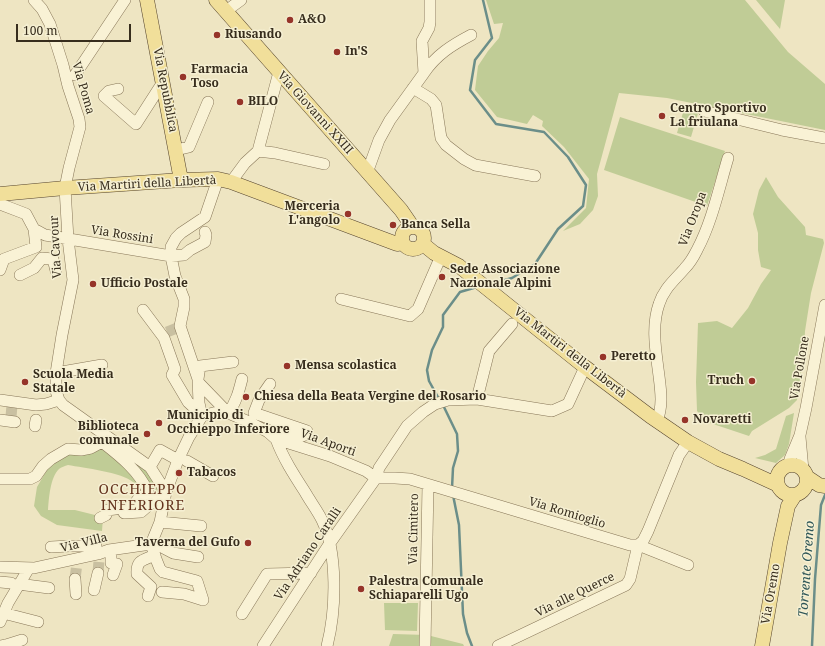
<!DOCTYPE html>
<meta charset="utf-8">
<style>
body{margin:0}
#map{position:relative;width:825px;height:646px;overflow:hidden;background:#eee5c2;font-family:"Noto Serif",serif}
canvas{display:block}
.scale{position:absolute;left:16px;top:24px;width:115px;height:18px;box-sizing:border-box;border:2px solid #372d1d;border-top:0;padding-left:5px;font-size:12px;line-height:14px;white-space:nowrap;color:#372d1d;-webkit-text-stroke:3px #f5efd2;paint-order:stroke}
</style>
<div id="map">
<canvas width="825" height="646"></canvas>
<div class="scale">100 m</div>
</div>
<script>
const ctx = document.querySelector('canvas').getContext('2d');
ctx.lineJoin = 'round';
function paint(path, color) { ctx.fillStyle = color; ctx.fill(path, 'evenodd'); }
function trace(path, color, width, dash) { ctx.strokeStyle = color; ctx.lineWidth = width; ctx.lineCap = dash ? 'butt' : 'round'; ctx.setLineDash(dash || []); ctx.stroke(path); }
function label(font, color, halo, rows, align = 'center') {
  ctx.font = font + ' "Noto Serif",serif'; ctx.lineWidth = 3; ctx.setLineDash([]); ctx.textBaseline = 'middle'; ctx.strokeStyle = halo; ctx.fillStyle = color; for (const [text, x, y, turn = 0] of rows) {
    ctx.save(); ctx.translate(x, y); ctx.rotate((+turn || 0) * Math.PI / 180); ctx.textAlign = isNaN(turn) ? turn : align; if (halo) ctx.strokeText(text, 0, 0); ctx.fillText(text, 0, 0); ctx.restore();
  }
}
const green = new Path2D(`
 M486,0H745L788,52L825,84V130L667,98L619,93L597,174L598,196L593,210L580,224L563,231L586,208L589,179L564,147L542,126L543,121L533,115L527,124L497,117L475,90L478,66L488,51L499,38L503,23L494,24Z
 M756,0H785L780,29Z
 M685,106L699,110L691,137L677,133Z
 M620,117L725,151L707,206L604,170Z
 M766,177L778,197L805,227L806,235L823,239L824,243L811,293L805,331L804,352L797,400L789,408L752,431L749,436L707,422L697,411L696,382L698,323L717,321L732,328L748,308L761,284L771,270L761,267L758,250V233L753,214L759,190Z
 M794,413L789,444L785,455L776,463L755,458L765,455L776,449L786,416Z
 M109,444L150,472L161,490L155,497L138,510L140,504L149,493Z
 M104,449L141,482L142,495C140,490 137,486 133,482C121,472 84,468 68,465C65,466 61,467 59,469C50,478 49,498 48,510H75L103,517L102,531L57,525L41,516L34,506L37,487L50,465L72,453Z
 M384,603H418L417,631L385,630Z
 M393,634L427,635L463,644L464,646H389Z`);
const stream = new Path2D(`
 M483,0L492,38L475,60L470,90L496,124L544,132L568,157L586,185L583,206L558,229L535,264L512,278L490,284
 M439,399L429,381L427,370L432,350L443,327V315L460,292L477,287
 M443,405L457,434L458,451L453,468L452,488
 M453,495L459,525L463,614L467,633L472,646
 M812,646L815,579L821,505L825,495`);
const minorTunnel = new Path2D(`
 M167,332L177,328
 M11,417L12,405
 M98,573L99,561
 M75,579L77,563`);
const minor = new Path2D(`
 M34,0L42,9L50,24L63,65L68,86L79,119L80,127L69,168L65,188L68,239L73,280L62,335L56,373V391L59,400L63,405L150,467L166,492
 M226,11L241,0
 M424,73C436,55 452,45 471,35
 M75,75L125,0
 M413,88L431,99L436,105L441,138L446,145L464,159L475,165L535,176
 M118,89L109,91L104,96L136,124L163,82
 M704,111L782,130L825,138
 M176,150L189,147L208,102
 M258,151L275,153L324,164
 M367,173L379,140L390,120L424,73L422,41L429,28L430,22V0
 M231,182L245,163L258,151L279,72
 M0,204L26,214L34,229L45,235L171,256L184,255L190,250L205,242L206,235L205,232
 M42,258L53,259L56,271
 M0,270L4,259L36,247L34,229
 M20,275L34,268L42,258
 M341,299L410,316L418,309L441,256
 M143,310L164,338L175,369L172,375L188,402L202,415
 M56,373L102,365
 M198,379L200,366L233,362
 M199,383L228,413
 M477,399L489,351L512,324
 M0,400L36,405L46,404L59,400
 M228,413C236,403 239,391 242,379
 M202,416L217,412L228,413L247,421L268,432L276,439L330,456L366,471L376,478
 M0,420L15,422
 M657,421C663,406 661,392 659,376C656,352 651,327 659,304C664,288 675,280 685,268C690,263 694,256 697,250C712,222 719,188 728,158
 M35,426L36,420
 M268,432L274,429L302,436L305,435L307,431L254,413L259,400L270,384
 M800,437L803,470
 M276,439C283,458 294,475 305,492C310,501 317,510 322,520C338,553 336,611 327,646
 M187,461L213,476
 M789,466L790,459L800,435L806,408L825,305
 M150,467L160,450L178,460
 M376,478H395L410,479L630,545H638L643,541L648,531L679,455L688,442
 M0,479H30L36,476L43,466L51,459L68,449L81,450L91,448L102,442
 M124,513L141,512L156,499
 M100,518L106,515L107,510L132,507L138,499L148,492C139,471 120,456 102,442
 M160,522L201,526
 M152,542L173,553L198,557
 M151,544L156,559L160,569L163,572L197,581L203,600
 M51,547L69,546H96
 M111,557V563L117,564L113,575
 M0,567L34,568L98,554L109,550L151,544L160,522L166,492L178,460L189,437L202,416L199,403L198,379L180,326L184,307V299L175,276L171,256V247L176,238L181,233L205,217L218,179
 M75,579L76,594
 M0,582L11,583
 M18,584L49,588
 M94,590L98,573
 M162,592L184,594L203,600
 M148,596L151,587L137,574C136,560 143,560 155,555
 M3,613L38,622
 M242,614L267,574L311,573
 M0,622L8,603L29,568
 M0,646L6,645L22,640
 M263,646L330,543L376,478L379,468L407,426L423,412L435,404L448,400L477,399L552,411L568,404L585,367
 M425,646L428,485
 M498,646L626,585L630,579L638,545L688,565`);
const major = new Path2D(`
 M147,0L181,180
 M216,0L401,210L412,226
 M0,194L65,188L181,180L218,179L231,182L397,244L403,243
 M402 238a11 11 0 1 1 22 0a11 11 0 1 1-22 0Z
 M423,244L434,253L459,266L585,367L650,416L688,442L719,459L743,469L778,485
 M777 480a15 15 0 1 1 30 0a15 15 0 1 1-30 0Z
 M807,477L819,485L825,486
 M762,646L780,543L788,506L795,495`);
const markers = [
 [290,20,4,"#963429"],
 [217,35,4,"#963429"],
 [337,52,4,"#963429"],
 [183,77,4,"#963429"],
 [240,102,4,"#963429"],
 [662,116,4,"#963429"],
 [348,214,4,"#963429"],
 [393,225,4,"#963429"],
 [442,277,4,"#963429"],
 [93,284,4,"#963429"],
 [603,357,4,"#963429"],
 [287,366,4,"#963429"],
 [752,381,4,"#963429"],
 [25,382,4,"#963429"],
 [246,397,4,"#963429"],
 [685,420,4,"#963429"],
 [159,423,4,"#963429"],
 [147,434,4,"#963429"],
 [179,473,4,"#963429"],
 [248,543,4,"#963429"],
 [361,589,4,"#963429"]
];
const poiNames = [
 ["A&O",298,20],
 ["Riusando",225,35],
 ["In'S",345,52],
 ["Farmacia",191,70],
 ["Toso",191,84],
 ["BILO",248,102],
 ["Centro Sportivo",670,109],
 ["La friulana",670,123],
 ["Merceria",340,207,"right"],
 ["L'angolo",340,221,"right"],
 ["Banca Sella",401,225],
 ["Sede Associazione",450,270],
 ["Nazionale Alpini",450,284],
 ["Ufficio Postale",101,284],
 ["Peretto",611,357],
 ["Mensa scolastica",295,366],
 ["Scuola Media",33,375],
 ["Statale",33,389],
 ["Truch",744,381,"right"],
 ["Chiesa della Beata Vergine del Rosario",254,397],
 ["Municipio di",167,416],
 ["Occhieppo Inferiore",167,430],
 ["Novaretti",693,420],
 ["Biblioteca",139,427,"right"],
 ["comunale",139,441,"right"],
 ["Tabacos",187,473],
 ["Taverna del Gufo",240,543,"right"],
 ["Palestra Comunale",369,582],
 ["Schiaparelli Ugo",369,596]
];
const streetNames = [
 ["Via Poma",83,88,74],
 ["Via Repubblica",165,90,79],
 ["Via Giovanni XXIII",315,113,48],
 ["Via Martiri della Libertà",147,184,-3],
 ["Via Oropa",693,219,-69],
 ["Via Rossini",122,235,9],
 ["Via Cavour",56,247,-93],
 ["Via Martiri della Libertà",570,353,38],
 ["Via Pollone",800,368,-80],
 ["Via Aporti",328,443,20],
 ["Via Romioglio",567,513,17],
 ["Via Cimitero",414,529,-89],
 ["Via Villa",84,543,-14],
 ["Via Adriano Caralli",308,554,-56],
 ["Via Oremo",771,594,-80],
 ["Via alle Querce",575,595,-26]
];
const waterNames = [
 ["Torrente Oremo",807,569,-86]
];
const quarterNames = [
 ["OCCHIEPPO",143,490],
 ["INFERIORE",143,506]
];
paint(green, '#c0cc96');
trace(stream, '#6b8e89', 2.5);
trace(minorTunnel, '#c9c0a1', 11, [11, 5.5]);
trace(minor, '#887759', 12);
trace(major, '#55442e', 15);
trace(minor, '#f9f2d5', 11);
trace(major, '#f1df9a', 14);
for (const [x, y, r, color] of markers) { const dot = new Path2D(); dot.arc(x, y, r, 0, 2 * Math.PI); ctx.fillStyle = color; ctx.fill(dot); trace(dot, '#f5efd2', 1.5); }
label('bold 12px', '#372d1d', '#f5efd2', poiNames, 'left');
label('12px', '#372d1d', '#f5efd2', streetNames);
label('italic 13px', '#2d5557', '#f5efd2', waterNames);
ctx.letterSpacing = '1px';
label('14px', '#64331d', '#f5efd2', quarterNames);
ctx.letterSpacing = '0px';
</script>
